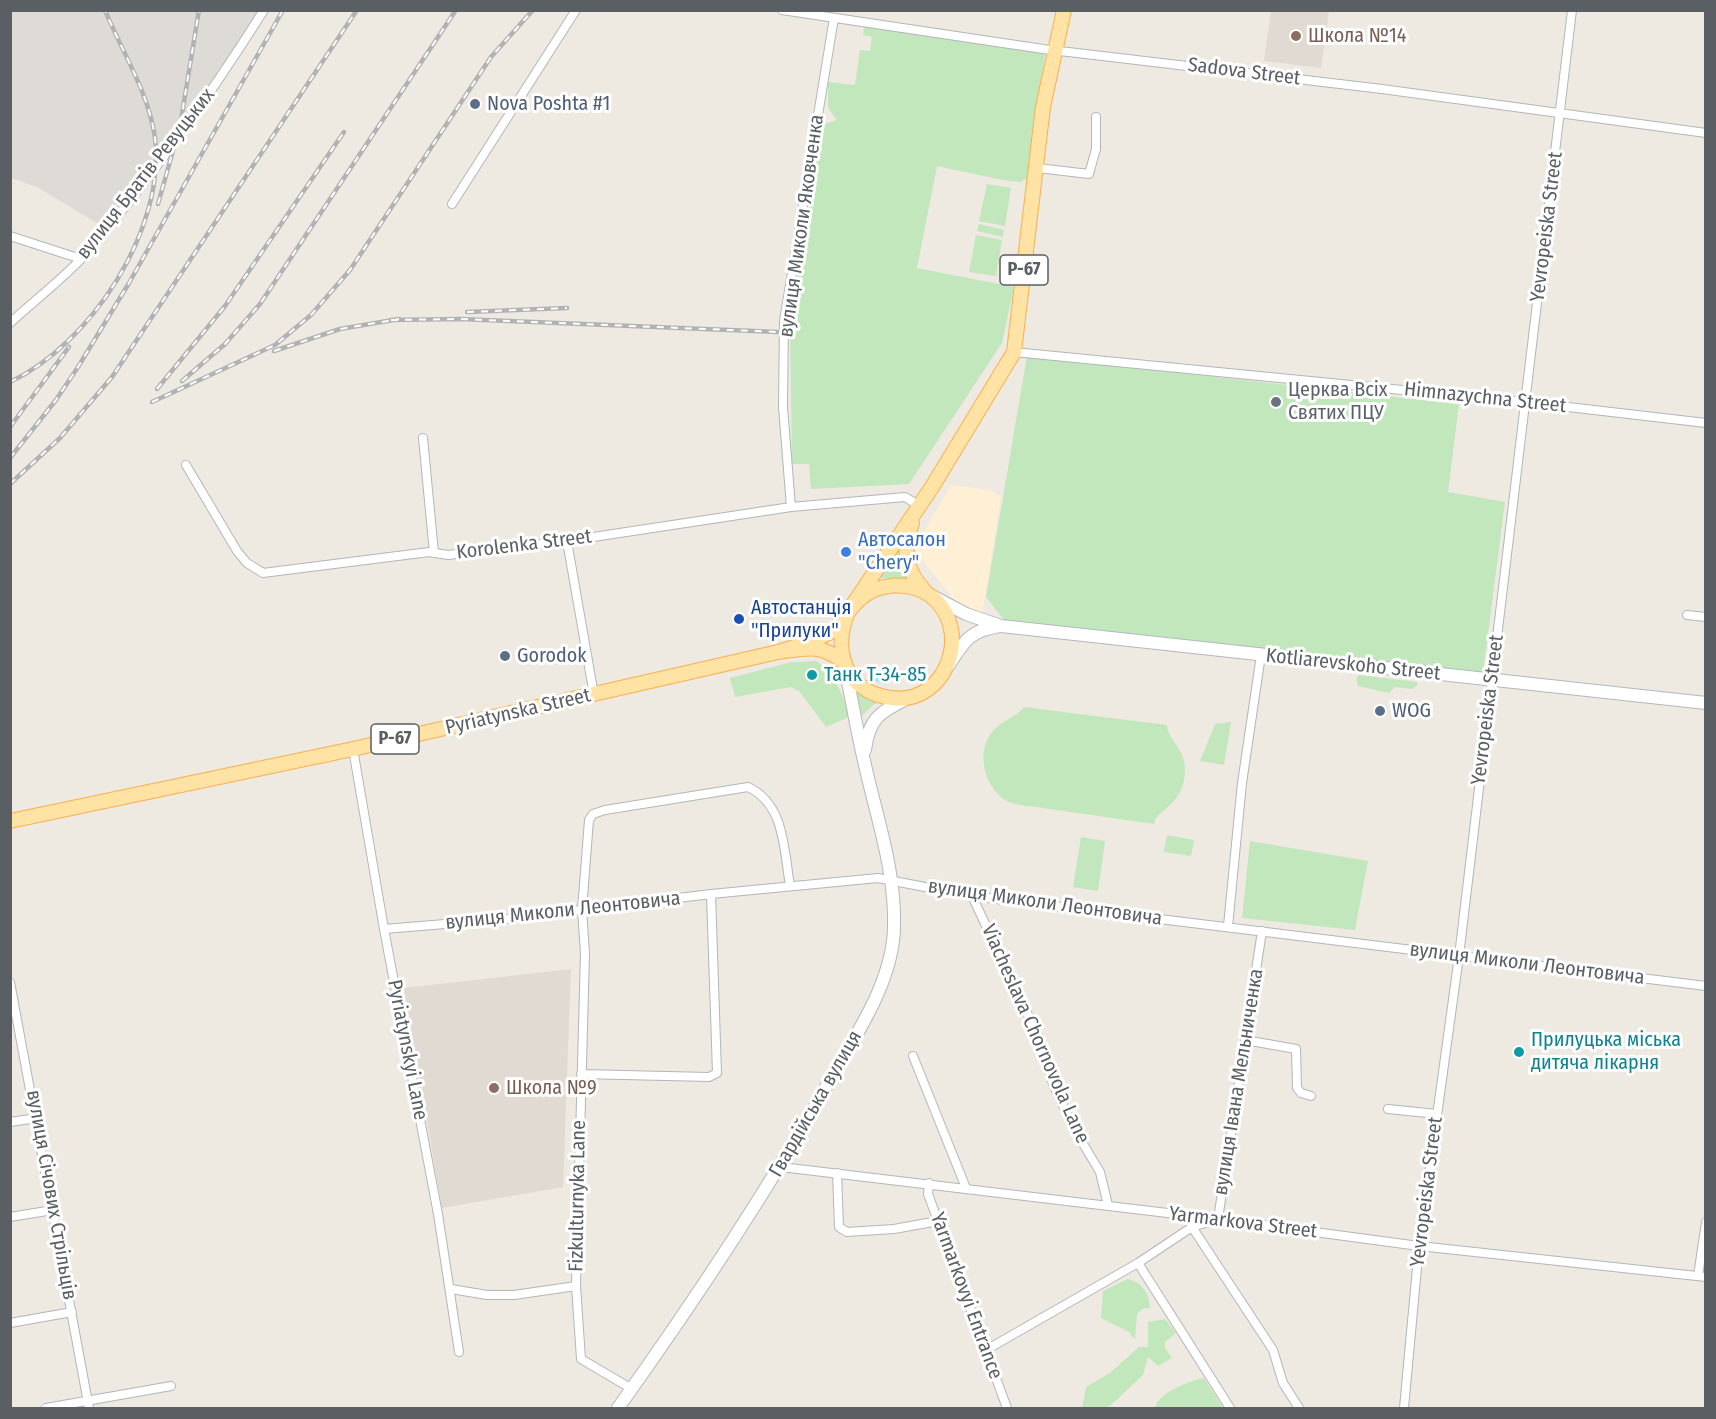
<!DOCTYPE html>
<meta charset="utf-8">
<style>
body{margin:0}
#map{position:relative;width:1716px;height:1419px;overflow:hidden;background:#eee9e1;font-family:"Fira Sans Condensed",sans-serif}
canvas{display:block}
.frame{position:absolute;inset:0;border:12px solid #5a5f63;pointer-events:none}
</style>
<div id="map">
<canvas width="1716" height="1419"></canvas>
<div class="frame"></div>
</div>
<script>
const ctx = document.querySelector('canvas').getContext('2d');
ctx.lineJoin = 'round';
function paint(path, color) { ctx.fillStyle = color; ctx.fill(path, 'evenodd'); }
function trace(path, color, width, dash) { ctx.strokeStyle = color; ctx.lineWidth = width; ctx.lineCap = dash ? 'butt' : 'round'; ctx.setLineDash(dash || []); ctx.stroke(path); }
function label(font, color, halo, rows, align = 'center') {
  ctx.font = font + ' "Fira Sans Condensed",sans-serif'; ctx.lineWidth = 6; ctx.setLineDash([]); ctx.textBaseline = 'middle'; ctx.strokeStyle = halo; ctx.fillStyle = color; for (const [text, x, y, turn = 0] of rows) {
    ctx.save(); ctx.translate(x, y); ctx.rotate((+turn || 0) * Math.PI / 180); ctx.textAlign = isNaN(turn) ? turn : align; if (halo) ctx.strokeText(text, 0, 0); ctx.fillText(text, 0, 0); ctx.restore();
  }
}
const commercial = new Path2D(`
 M951,485L991,490L1001,497L982,615L959,606L914,549Z`);
const industrial = new Path2D(`
 M11,11H264L205,102L105,228L37,187L11,178Z`);
const education = new Path2D(`
 M1271,11H1329L1321,68L1264,61Z
 M571,969L563,1187L442,1208L404,988Z`);
const green = new Path2D(`
 M864,25L1045,53L1029,177L1020,182L1002,180L937,166L917,268L1014,287L1002,343L909,484L811,489L809,464H792L790,320L822,125L837,120L828,108V82L855,85L860,50L870,51L872,37L863,35Z
 M987,184L1011,188L1005,226L979,221Z
 M979,224L1004,230L1003,237L977,231Z
 M976,235L1002,240L996,276L969,272Z
 M1027,356L1459,404L1448,492L1505,502L1483,672L1004,620L986,597Z
 M901,546L912,583L902,578H879Z
 M816,661L830,670L852,716L826,727L800,692L791,687L735,697L730,678L792,662Z
 M1359,675L1417,682L1418,685L1412,689L1395,687L1389,693L1358,686L1356,678Z
 M852,686L883,700L873,705L858,720Z
 M1024,707L1167,725C1167,739 1186,749 1185,771C1184,806 1156,809 1154,824C1117,819 1080,813 1043,808C1032,806 1017,806 1007,801C987,790 978,760 987,740C996,721 1018,717 1024,707Z
 M1231,722L1224,765L1200,761L1215,724Z
 M1167,835L1194,840L1191,856L1164,852Z
 M1081,837L1105,841L1098,891L1073,887Z
 M1250,841L1368,861L1355,930L1242,918Z
 M1128,1279C1143,1283 1149,1293 1150,1308L1142,1309L1137,1314L1135,1340L1129,1332L1101,1318L1103,1291Z
 M1165,1319L1176,1333L1165,1342V1348L1172,1358L1158,1366L1148,1357L1143,1375L1111,1405L1105,1408H1082L1086,1387L1110,1373L1139,1347H1148V1322Z
 M1204,1378L1223,1408H1155C1158,1393 1190,1380 1204,1378Z`);
const water = new Path2D(`
 M876,664L886,669L890,677L886,685L874,681L868,674L870,666Z`);
const minor = new Path2D(`
 M782,10L1043,49L1382,89L1706,133
 M1038,168L1089,174L1096,149V117
 M452,204L576,10
 M10,236L81,259
 M10,323C34,301 60,281 82,258C150,181 209,97 264,10
 M1014,352L1525,402L1706,423
 M423,438L434,553
 M186,465L237,551L247,563L263,573L429,552L448,555L567,541L791,507L905,497L918,505
 M791,507L783,407L784,321L834,18
 M567,541L594,695
 M1687,615L1706,617
 M353,749L384,929L438,1214L459,1352
 M972,896L1039,1038L1053,1084L1073,1127L1100,1172L1108,1205
 M1228,926L1242,783L1261,655
 M384,929L506,919L711,894L878,878L972,896L1706,986
 M10,982L89,1408
 M1245,1040L1296,1049L1297,1088L1301,1093L1311,1096
 M913,1056L966,1188
 M581,1074L709,1077L717,1073L711,894
 M1388,1109L1437,1114
 M10,1122L37,1118
 M781,1167L1218,1219L1419,1246L1706,1277
 M837,1173L839,1227L847,1232L894,1229L938,1221
 M929,1183L928,1194L1007,1408
 M10,1217L53,1210
 M1192,1227L1273,1350L1283,1383L1299,1408
 M1138,1263L1230,1408
 M1698,1276L1706,1222
 M451,1289L487,1295H514L576,1286
 M10,1323L72,1312
 M986,1350L1138,1263L1192,1227L1218,1219L1262,931
 M632,1389L581,1359L576,1286L585,953L582,910L589,820L593,814L605,810L748,787C785,804 784,851 790,886
 M46,1408L171,1386
 M1404,1408L1419,1246L1459,956L1572,10`);
const secondary = new Path2D(`
 M934,597L966,614L1001,626L1706,703
 M948,666C965,641 968,631 1000,626
 M865,750C869,717 881,712 908,698
 M618,1408C693,1303 765,1195 829,1082C855,1036 892,984 894,929C896,872 877,819 865,765C857,732 852,700 845,667`);
const primary = new Path2D(`
 M912,523C902,550 905,569 924,590
 M778,652C793,647 811,643 825,635C840,628 847,610 860,599C878,583 907,581 928,594C975,626 948,706 891,698C845,692 832,650 848,612L932,487L1014,352L1043,107L1064,10
 M10,821L353,749L778,652C807,648 819,643 844,662`);
const rail = new Path2D(`
 M158,204L180,126L199,10
 M467,312L567,308
 M391,320L460,319L778,332
 M274,351L340,329L399,319
 M182,381L225,344L260,304L456,10
 M10,382C91,344 166,229 155,138C149,93 122,52 105,10
 M157,389L225,306L344,132
 M152,402L275,345L311,315L350,270L491,57L533,10
 M10,427L69,347
 M10,458L56,400L78,367L129,283L283,10
 M10,484L60,438L112,377L357,10`);
const markers = [
 [1296,36,6,"#8d6e63"],
 [475,104,6,"#5c6f8a"],
 [1276,402,6,"#6b7280"],
 [846,552,6,"#3f7fe0"],
 [739,619,6,"#1a4fb4"],
 [505,656,6,"#5c6f8a"],
 [812,675,6,"#0f9aa8"],
 [1380,711,6,"#5c6f8a"],
 [1519,1052,6,"#0f9aa8"],
 [494,1088,6,"#8d6e63"]
];
const shields = [
 [1024,270,48],
 [395,739,48]
];
const shieldNames = [
 ["Р-67",1024,270],
 ["Р-67",395,739]
];
const educationNames = [
 ["Школа №14",1308,36],
 ["Школа №9",506,1088]
];
const streetNames = [
 ["Sadova Street",1244,72,7],
 ["вулиця Братів Ревуцьких",146,174,-52],
 ["вулиця Миколи Яковченка",802,226,-82],
 ["Yevropeiska Street",1547,227,-83],
 ["Himnazychna Street",1485,398,6],
 ["Korolenka Street",524,545,-7],
 ["Kotliarevskoho Street",1353,665,6],
 ["Yevropeiska Street",1488,710,-83],
 ["Pyriatynska Street",518,712,-13],
 ["вулиця Миколи Леонтовича",1045,903,8],
 ["вулиця Миколи Леонтовича",563,911,-6],
 ["вулиця Миколи Леонтовича",1527,964,7],
 ["Viacheslava Chornovola Lane",1035,1034,66],
 ["Pyriatynskyi Lane",407,1050,79],
 ["вулиця Івана Мельниченка",1239,1082,-81],
 ["Гвардійська вулиця",816,1104,-60],
 ["Yevropeiska Street",1427,1192,-83],
 ["вулиця Січових Стрільців",51,1195,80],
 ["Fizkulturnyka Lane",578,1196,-89],
 ["Yarmarkova Street",1243,1223,7],
 ["Yarmarkovyi Entrance",966,1296,70]
];
const serviceNames = [
 ["Nova Poshta #1",487,104],
 ["Gorodok",517,656],
 ["WOG",1392,711]
];
const worshipNames = [
 ["Церква Всіх",1288,390],
 ["Святих ПЦУ",1288,413]
];
const shopNames = [
 ["Автосалон",858,540],
 ["\"Chery\"",858,563]
];
const transitNames = [
 ["Автостанція",751,608],
 ["\"Прилуки\"",751,631]
];
const cultureNames = [
 ["Танк Т-34-85",824,675],
 ["Прилуцька міська",1531,1040],
 ["дитяча лікарня",1531,1063]
];
paint(commercial, '#ffefd5');
paint(industrial, '#dedbd6');
paint(education, '#e0dad2');
paint(green, '#c2e7bc');
paint(water, '#a0e4ff');
trace(minor, '#b2b6ba', 10);
trace(secondary, '#b3b8bd', 14);
trace(primary, '#f9b04f', 16);
trace(minor, '#fff', 8);
trace(secondary, '#fff', 12);
trace(primary, '#ffe3a5', 14);
trace(rail, '#b1b2b3', 4.5);
trace(rail, '#fff', 2, [7]);
for (const [x, y, r, color] of markers) { const dot = new Path2D(); dot.arc(x, y, r, 0, 2 * Math.PI); ctx.fillStyle = color; ctx.fill(dot); trace(dot, '#fff', 2); }
for (const [x, y, w] of shields) { const box = new Path2D(); box.roundRect(x - w / 2, y - 15, w, 30, 4.5); ctx.fillStyle = '#fff'; ctx.fill(box); trace(box, '#5a5f63', 1.5); }
label('bold 18px', '#5a5f63', null, shieldNames);
label('20px', '#785e54', '#fff', educationNames, 'left');
label('20px', '#5a5f63', '#fff', streetNames);
label('20px', '#4e5e75', '#fff', serviceNames, 'left');
label('20px', '#5b616d', '#fff', worshipNames, 'left');
label('20px', '#366cbe', '#fff', shopNames, 'left');
label('20px', '#164399', '#fff', transitNames, 'left');
label('20px', '#0d838f', '#fff', cultureNames, 'left');
</script>
